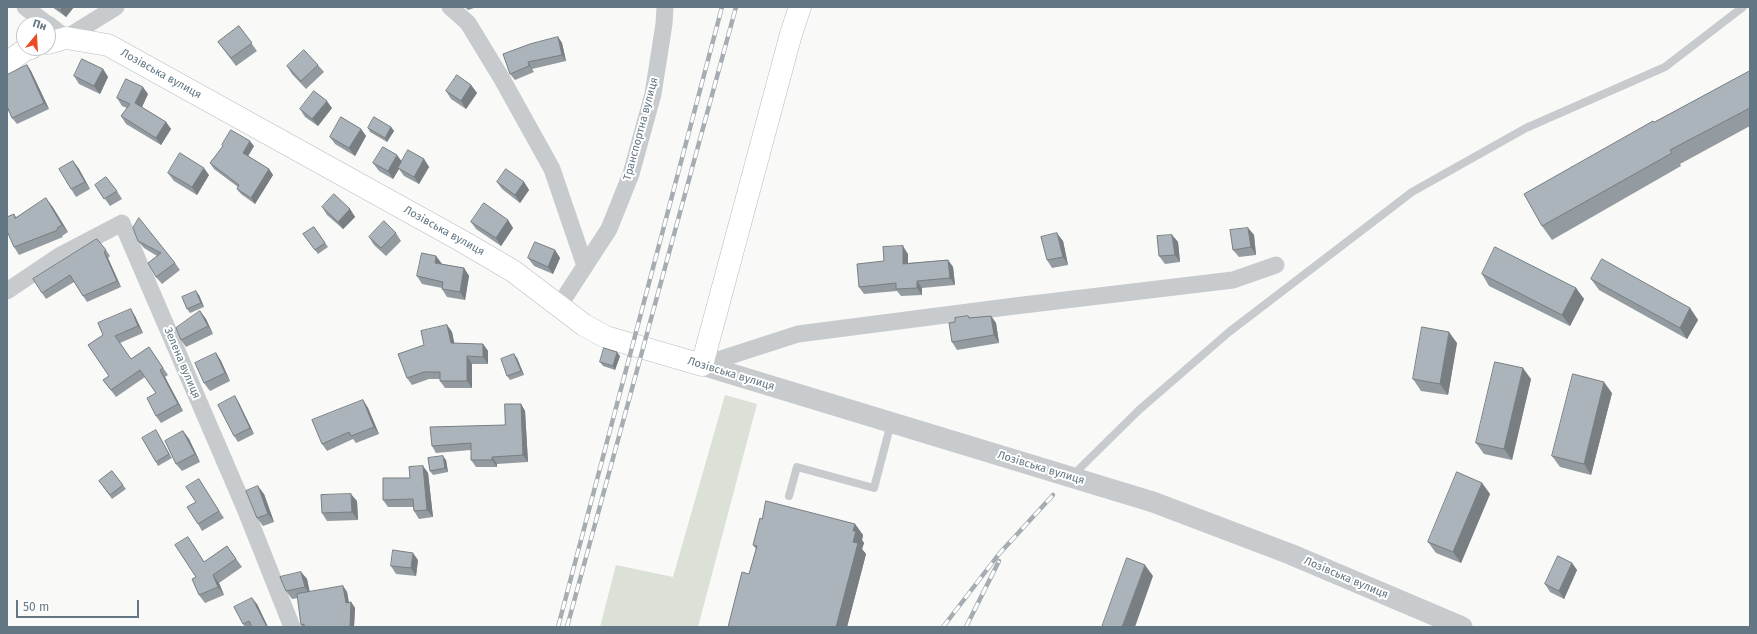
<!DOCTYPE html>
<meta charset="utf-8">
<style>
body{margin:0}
#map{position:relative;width:1757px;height:634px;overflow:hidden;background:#f9f9f7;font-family:"Fira Sans",sans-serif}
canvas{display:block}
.frame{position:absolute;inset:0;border:8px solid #637683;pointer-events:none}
.north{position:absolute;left:16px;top:16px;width:40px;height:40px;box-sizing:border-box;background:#fff;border:1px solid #c1c8cd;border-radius:50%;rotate:18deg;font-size:11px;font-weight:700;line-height:16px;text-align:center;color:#637683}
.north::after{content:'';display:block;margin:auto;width:14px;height:18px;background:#eb4c25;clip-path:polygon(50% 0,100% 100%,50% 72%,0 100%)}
.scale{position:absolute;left:16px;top:600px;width:123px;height:18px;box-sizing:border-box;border:2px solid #637683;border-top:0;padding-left:5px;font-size:12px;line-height:14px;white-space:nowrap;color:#637683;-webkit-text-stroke:3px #fff;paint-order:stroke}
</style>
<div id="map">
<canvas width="1757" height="634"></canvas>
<div class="frame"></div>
<div class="north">Пн</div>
<div class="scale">50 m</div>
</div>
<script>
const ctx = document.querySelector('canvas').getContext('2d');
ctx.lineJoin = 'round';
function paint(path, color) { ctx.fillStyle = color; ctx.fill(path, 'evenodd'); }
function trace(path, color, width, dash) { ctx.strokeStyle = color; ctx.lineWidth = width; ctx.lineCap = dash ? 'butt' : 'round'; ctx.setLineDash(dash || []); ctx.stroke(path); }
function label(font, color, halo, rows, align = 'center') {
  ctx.font = font + ' "Fira Sans",sans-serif'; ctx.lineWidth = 4; ctx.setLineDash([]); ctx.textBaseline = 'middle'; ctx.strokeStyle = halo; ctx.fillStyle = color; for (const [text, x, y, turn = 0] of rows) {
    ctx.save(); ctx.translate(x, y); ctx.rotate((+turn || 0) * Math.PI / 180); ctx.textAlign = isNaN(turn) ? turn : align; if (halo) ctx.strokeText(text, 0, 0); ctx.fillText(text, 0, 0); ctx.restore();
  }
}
const green = new Path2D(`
 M725,395L757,404L698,627H600L616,565L673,577Z`);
const service = new Path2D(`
 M1073,475L1139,410L1229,332L1412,192L1526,128L1665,67L1743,7
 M789,496L797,467L874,488L891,423`);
const minor = new Path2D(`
 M25,7L47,24
 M450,7L468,23L502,79L552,169L585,266
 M48,24L66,38L116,7
 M7,291L59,256L122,223L246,511L292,627
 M559,306L609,229L631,174L653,94L664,24L665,7
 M702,365L798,334L1015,306L1233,280L1276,265`);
const tertiary = new Path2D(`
 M702,365L1153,502L1290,554L1462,627`);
const secondary = new Path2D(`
 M48,43L66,38L108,45L460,240L513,271L584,325L606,337L702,365L791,34L800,7
 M7,63L26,49L31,48`);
const rail = new Path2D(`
 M558,627L722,7
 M567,627L736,7
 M943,627L999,554L1053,495
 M966,627L999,561`);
const wall = new Path2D(`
 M52,7H74L66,17Z
 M465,7H477L468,10Z
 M239,26L257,51L236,66L218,42Z
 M558,37L562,43L566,61L532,69L534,72L515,80L510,74Z
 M27,65L31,71L49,109L17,124L12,118L9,111L7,112V75Z
 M318,65L324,72L306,89L292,74L287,66Z
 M103,69L108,77L100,94L79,84L74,76Z
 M1750,71V126L1680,164L1681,166L1552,240L1542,226L1655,122Z
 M471,85L477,93L466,109L451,99L446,91Z
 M148,94L142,107L166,122L171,129L161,145L126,124L121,116L127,108L122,106L117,98Z
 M332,108L318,126L305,117L300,109Z
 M391,127L394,131L387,142L370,132L368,128Z
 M361,129L366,136L355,156L335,144L330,137Z
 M222,145L254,146L248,156L269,169L273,175L255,204L241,194L237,189L238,187L214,169L210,163L223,147Z
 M424,159L429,167L419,184L404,176L399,169L393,179L379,171L373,163L402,162Z
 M73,161L79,169L90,189L76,197L71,189Z
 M168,173L209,175L197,195L174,181Z
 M497,182H524L529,190L520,203L502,189Z
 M95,185L117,191L122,199L110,206Z
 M52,206L68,232L62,236L63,237L19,255L14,247V214L16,217Z
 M322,207L350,209L355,217L343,229L327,215Z
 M508,220L513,228L501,246L476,229L471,222Z
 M314,227L328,247L318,254L303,234Z
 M133,228L175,263L180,270L162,284L156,277L157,256L144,248L138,241Z
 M1248,228L1254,235L1256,255L1239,257L1233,250Z
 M396,233L401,241L386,256L374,245L369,237Z
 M1172,235L1178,242L1180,262L1165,264L1159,256Z
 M1063,241L1068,265L1052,268L1047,260Z
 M106,250L110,256L108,258L121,287L87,302L74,282L46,299L42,293Z
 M555,250L560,258L553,274L534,266L528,258Z
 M908,254V263L948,260L953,267L955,285L922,288V295L901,296L897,291L864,294L859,287L884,261Z
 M436,256L442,264L464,268L469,276L465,300L447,297L442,289V288L422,284L417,276Z
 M1482,274L1576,288L1584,299L1570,326L1489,286Z
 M1591,279L1690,308L1698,320L1687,339L1599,290Z
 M199,295L204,307L190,313L187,309Z
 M200,311L206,319L213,334L186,347L181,340Z
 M135,316L143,333L120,343L131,359L149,347L168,375L165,377L183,411L161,423L156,416V393L145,377L116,397L103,380L109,376L88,345Z
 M968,316L970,318L991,316L996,323L999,343L957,350L952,342L955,322Z
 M447,325L452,332L454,344H483L488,351V364H472V388H445L440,381V379H429L412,385L407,378L424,345Z
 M1457,343L1448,395L1421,391L1413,379Z
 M216,353L221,361L230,381L210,391L204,383Z
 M620,356L615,370L603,366L600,362Z
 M517,358L524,375L510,380L507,376Z
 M1531,379L1512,460L1484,454L1476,443Z
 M1612,393L1591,475L1560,467L1552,456Z
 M363,400L368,408L379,434L356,443L353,439L327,451L322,444Z
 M239,403L254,434L238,442L234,436Z
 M521,404L525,411L528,462L497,464V467H476L471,460V450L436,453L432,446L505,425Z
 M183,431L189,439L200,462L182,471L176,464Z
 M158,434L172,458L158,466L156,462Z
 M446,460L448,472L433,475L430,471Z
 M423,466L428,473L433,517L419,519L414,511L413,507H388L383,500L410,478Z
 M112,471L126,489L112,499L99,481Z
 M1482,483L1490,494L1461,563L1436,553L1428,542Z
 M203,486L224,518L202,531L198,524L196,502Z
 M264,494L274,522L263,526L257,518Z
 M357,501L358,520L327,521L322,513Z
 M762,519L855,524L863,535L862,540L864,543L862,549L866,554L847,627H728L749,574L756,549L753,545Z
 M193,544L204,562L227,546L242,567L219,583L224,595L205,603L199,595L196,577Z
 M418,560L416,576L396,574L391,566Z
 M1572,563L1577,570L1564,599L1550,592L1545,584Z
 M301,572L307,579L310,592L343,586L347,592L349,603L351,602L355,608L354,627H303L301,625L298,598L292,599L286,591Z
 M257,604L268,627H245L243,624Z`);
const shadedWall = new Path2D(`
 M62,7H74L66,17L60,10Z
 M558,37L562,43L566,61L562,55Z
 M528,62L532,69L534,72L529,66Z
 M27,65L31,71L49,109L44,103Z
 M103,69L108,77L100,94L94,86Z
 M471,85L477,93L466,109L461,101Z
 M143,87L148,94L140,111L135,103Z
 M327,101L332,108L318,126L312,119Z
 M166,122L171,129L161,145L156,138Z
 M391,127L394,131L387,142L385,138Z
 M361,129L366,136L355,156L349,148Z
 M250,141L254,146L247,158L243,153Z
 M397,155L403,163L398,168L399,169L393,179L388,171Z
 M424,159L429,167L419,184L414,177Z
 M73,161L79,169L90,189L85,182Z
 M204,168L209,175L197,195L192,187Z
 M269,169L273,175L255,204L251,198Z
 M524,182L529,190L520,203L515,195Z
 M46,198L52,206L68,232L62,225Z
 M350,209L355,217L343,229L338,222Z
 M508,220L513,228L501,246L496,238Z
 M1248,228L1254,235L1256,255L1251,247Z
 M1057,233L1063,241L1068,265L1063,257Z
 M1172,235L1178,242L1180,262L1175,255Z
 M903,246L908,254V271L903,264Z
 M555,250L560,258L553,274L548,267Z
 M104,252L108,258L121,287L117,281Z
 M436,256L442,264L435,263Z
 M948,260L953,267L955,285L950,278Z
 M464,268L469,276L465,300L460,292Z
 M917,281L922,288V295L917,288Z
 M1576,288L1584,299L1570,326L1562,315Z
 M196,291L199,295L204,307L201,303Z
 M1690,308L1698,320L1687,339L1680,328Z
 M131,309L135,316L143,333L138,326Z
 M200,311L206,319L213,334L208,326Z
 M991,316L996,323L999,343L994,335Z
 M447,325L452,332L456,350L451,343Z
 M1449,332L1457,343L1448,395L1440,384Z
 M483,344L488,351V364L483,357Z
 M617,352L620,356L615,370L613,366Z
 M216,353L221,361L230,381L225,373Z
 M514,354L517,358L524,375L521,371Z
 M467,356L472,364V388L467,381Z
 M1523,368L1531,379L1512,460L1504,449Z
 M160,370L165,377L183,411L178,404Z
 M1604,382L1612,393L1591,475L1584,464Z
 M235,396L239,403L254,434L250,428Z
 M363,400L368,408L379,434L374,427Z
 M521,404L525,411L528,462L523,455Z
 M183,431L189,439L200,462L195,454Z
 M443,456L446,460L448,472L445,468Z
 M492,457L497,464V467L492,460Z
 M423,466L428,473L433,517L427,510Z
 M1482,483L1490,494L1461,563L1453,552Z
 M258,486L264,494L274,522L268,514Z
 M351,494L357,501L358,520L352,512Z
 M855,524L863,535L862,540L864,543L862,549L866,554L847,627H836L853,542V531Z
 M413,553L418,560L416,576L411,568Z
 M1572,563L1577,570L1564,599L1559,591Z
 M1145,565L1153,576L1135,627H1122Z
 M301,572L307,579L310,595L305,587Z
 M213,575L219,583L224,595L218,587Z
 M343,586L347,592L350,609L346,603Z
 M252,598L257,604L268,627H267Z
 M351,602L355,608L354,627H350Z`);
const building = new Path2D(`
 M57,7H62L60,10Z
 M239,26L252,43L231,58L218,42Z
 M558,37L562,55L528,62L529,66L510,74L503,54L530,44Z
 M304,50L318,65L301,81L287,66Z
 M82,59L103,69L94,86L74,76Z
 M27,65L44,103L12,118L7,106V75Z
 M1750,71V108L1670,150L1672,153L1542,226L1524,194L1653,121L1654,122Z
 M457,75L471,85L461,101L446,91Z
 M126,79L143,87L135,103L166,122L156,138L121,116L130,104L117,98Z
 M314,91L327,101L312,119L300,109Z
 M341,117L361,129L349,148L330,137Z
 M374,117L391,127L385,138L368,128Z
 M231,130L250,141L243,153L269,169L251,198L237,189L239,185L210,163L223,146L222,145Z
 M383,147L397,155L388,171L373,163Z
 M408,150L424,159L414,177L398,168Z
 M180,153L204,168L192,187L168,173Z
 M73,161L85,182L71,189L59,169Z
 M506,169L524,182L515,195L497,182Z
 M106,177L117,191L104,199L95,185Z
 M334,194L350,209L338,222L322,207Z
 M46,198L62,225L57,228L58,230L14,247L7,231V217L14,214L15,218Z
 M484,203L508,220L496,238L471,222Z
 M139,218L175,263L156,277L148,263L161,253L138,241L133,228Z
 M384,221L396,233L381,248L369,237Z
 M314,227L325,243L315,250L303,234Z
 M1248,228L1251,247L1233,250L1230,230Z
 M1057,233L1063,257L1047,260L1041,237Z
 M1172,235L1175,255L1159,256L1157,236Z
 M97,239L106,250L104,252L117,281L83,296L70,275L42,293L33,279Z
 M535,242L555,250L548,267L528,258Z
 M903,246V264L948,260L950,278L917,281V288L896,289V283L859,287L857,264L884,261L883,247Z
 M1495,247L1576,288L1562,315L1482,274Z
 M422,253L436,256L435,263L464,268L460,292L442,289L443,282L417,276Z
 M1602,259L1690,308L1680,328L1591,279Z
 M196,291L201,303L187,309L182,297Z
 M131,309L138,326L115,336L131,359L149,347L163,368L160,370L178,404L156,416L147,398L156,393L140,370L111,390L103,380L109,376L88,345L103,335L98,323Z
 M200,311L208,326L181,340L176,328Z
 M968,316L969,318L991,316L994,335L952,342L949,323L955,322V318Z
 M447,325L451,343L483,344V357L467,356V381H440V372H424L407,378L398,354L424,345L421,331Z
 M1422,327L1449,332L1440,384L1413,379Z
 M604,348L617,352L613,366L600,362Z
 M216,353L225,373L204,383L195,363Z
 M514,354L521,371L507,376L501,359Z
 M1495,362L1523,368L1504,449L1476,443Z
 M1573,374L1604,382L1584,464L1552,456Z
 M235,396L250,428L234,436L218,405Z
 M363,400L374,427L351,436L349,432L322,444L312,420Z
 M505,404H521L523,455L492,457V460H471V443L432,446L430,427L505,425Z
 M156,430L169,454L156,462L142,438Z
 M183,431L195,454L176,464L165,441Z
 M443,456L445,468L430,471L428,458Z
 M423,466L427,510L414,511L413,499L383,500V478H410L409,467Z
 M112,471L123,485L110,495L99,481Z
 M1457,472L1482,483L1453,552L1428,542Z
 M199,479L219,511L198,524L187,507L196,502L186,487Z
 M258,486L268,514L257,518L246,491Z
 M351,494L352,512L322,513L321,495Z
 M766,501L855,524L853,531H856L853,542L858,543L836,627H728L742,572L749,574L757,546L753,545L760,518L762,519Z
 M188,537L204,562L227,546L236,559L213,575L218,587L199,595L192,579L196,577L175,545Z
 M393,550L413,553L411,568L391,566Z
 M1558,556L1572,563L1559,591L1545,584Z
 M1127,558L1145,565L1122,627H1102Z
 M301,572L305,587L286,591L280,577Z
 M343,586L346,603L351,602L350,627H304V624L301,625L297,594Z
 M252,598L267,627H252L249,621L243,624L234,607Z`);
const streetNames = [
 ["Лозівська вулиця",161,74,29],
 ["Транспортна вулиця",641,129,-75],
 ["Лозівська вулиця",444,231,29],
 ["Зелена вулиця",182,363,67],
 ["Лозівська вулиця",731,374,17],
 ["Лозівська вулиця",1041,468,17],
 ["Лозівська вулиця",1346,578,23]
];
paint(green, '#dbe1d7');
trace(secondary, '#b7bdc1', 23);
trace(service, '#c7cbce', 8);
trace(minor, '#c7cbce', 17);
trace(tertiary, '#c7cbce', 21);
trace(secondary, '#fff', 22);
trace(rail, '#a5adb2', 4.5);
trace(rail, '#fff', 3, [9]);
paint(wall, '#939ba0');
paint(shadedWall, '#787e82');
paint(building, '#abb4ba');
trace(building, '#787e82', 1);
label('11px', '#637683', '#fff', streetNames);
</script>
